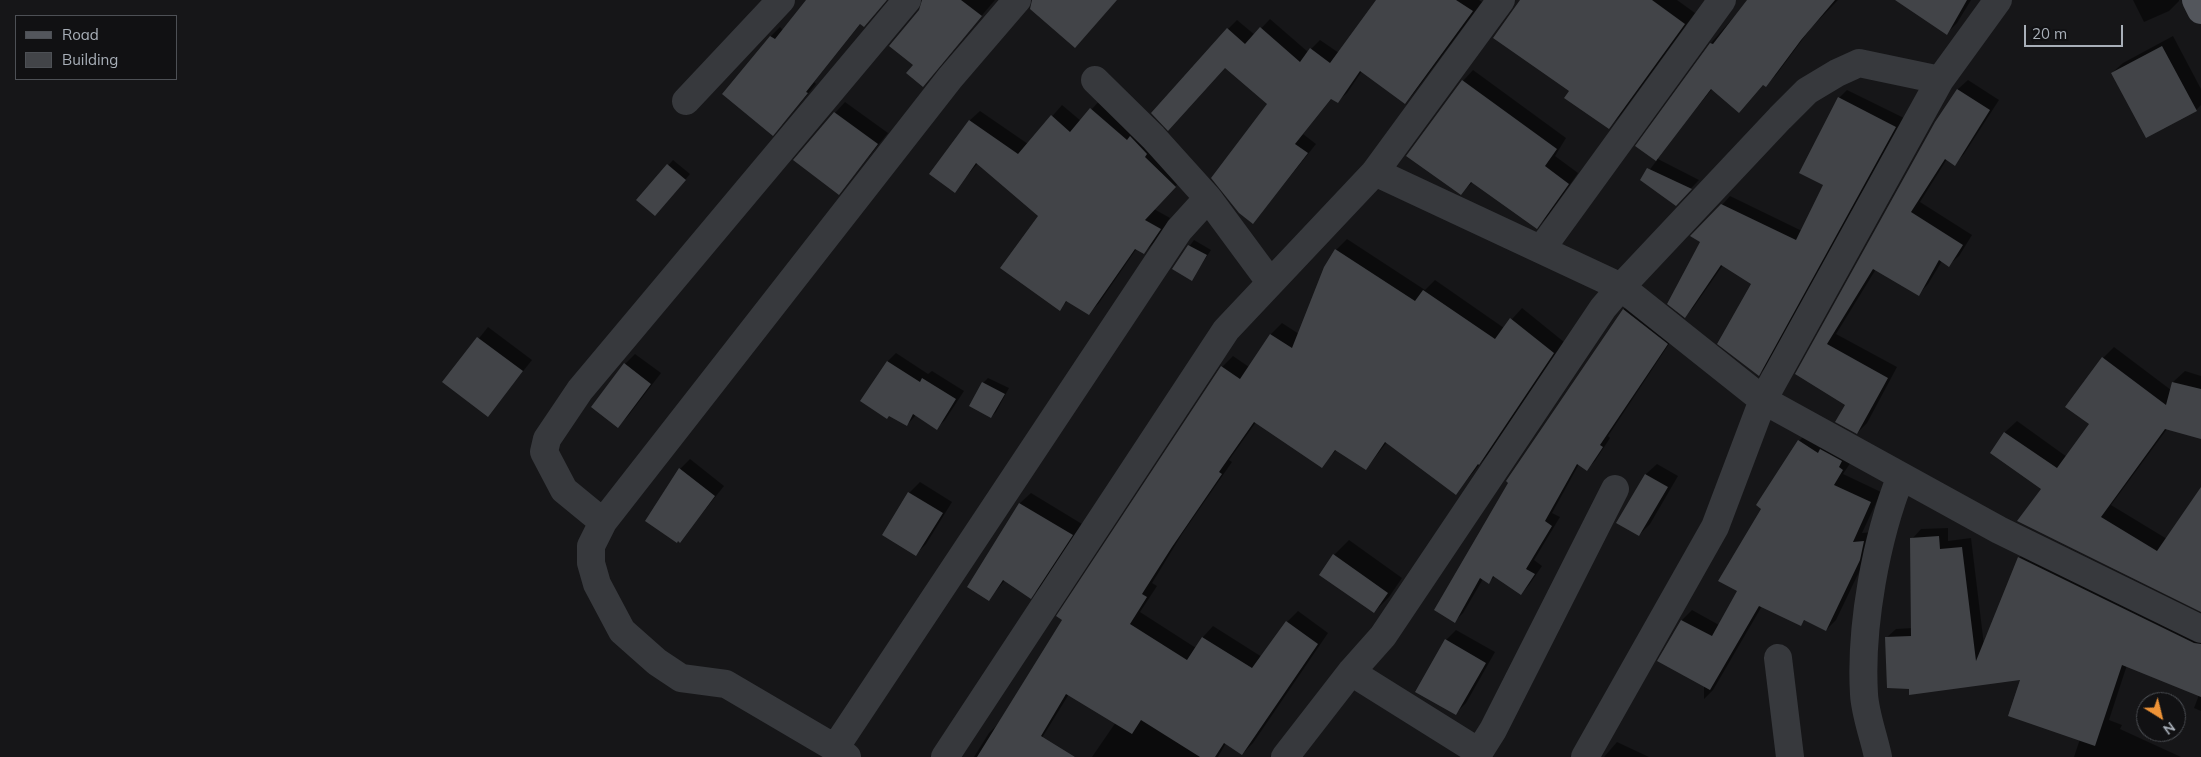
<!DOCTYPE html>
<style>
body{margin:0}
#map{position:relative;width:2201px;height:757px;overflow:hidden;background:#161618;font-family:Mulish,sans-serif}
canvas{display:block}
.legend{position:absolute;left:15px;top:15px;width:162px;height:65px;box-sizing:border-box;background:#111113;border:1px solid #4d5055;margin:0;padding:6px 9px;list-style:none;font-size:15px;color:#a8afb8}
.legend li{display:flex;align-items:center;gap:10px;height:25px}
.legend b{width:25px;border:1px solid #4d5055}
.north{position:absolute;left:2136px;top:692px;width:50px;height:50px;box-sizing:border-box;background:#111113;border:1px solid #4d5055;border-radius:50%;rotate:144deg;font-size:14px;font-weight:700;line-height:20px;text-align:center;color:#a8afb8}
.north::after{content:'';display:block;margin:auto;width:18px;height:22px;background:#ee9337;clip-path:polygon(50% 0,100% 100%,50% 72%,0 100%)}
.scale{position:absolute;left:2024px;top:25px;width:99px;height:22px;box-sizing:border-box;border:2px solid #a8afb8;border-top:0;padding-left:6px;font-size:15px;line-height:18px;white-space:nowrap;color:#a8afb8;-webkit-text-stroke:4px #111113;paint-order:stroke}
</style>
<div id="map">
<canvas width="2201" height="757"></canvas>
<ul class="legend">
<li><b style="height:6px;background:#53565c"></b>Road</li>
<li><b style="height:14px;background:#424448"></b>Building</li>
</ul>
<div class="north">N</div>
<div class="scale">20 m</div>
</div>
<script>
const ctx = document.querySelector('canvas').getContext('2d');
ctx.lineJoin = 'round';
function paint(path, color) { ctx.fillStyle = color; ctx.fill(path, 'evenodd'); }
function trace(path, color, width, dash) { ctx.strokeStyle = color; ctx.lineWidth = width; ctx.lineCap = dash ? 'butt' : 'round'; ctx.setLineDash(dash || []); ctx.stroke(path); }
const shadow = new Path2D(`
 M807,0H887L861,23L814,82L816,84L782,125L724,94L771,36L780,27L783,30Z
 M923,0H995L923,85L915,65L920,11Z
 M1378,0H1479L1482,2L1414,93L1405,103L1362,71L1347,93L1337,102L1332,98L1303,134L1316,144L1253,223L1269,104L1228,29L1237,20L1255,35L1270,19L1308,52L1320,40L1339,53Z
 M1521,0H1677L1695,13L1619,117L1609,127L1571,91Z
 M1749,0H1838L1811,28L1776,75L1766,85L1712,89L1656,158L1699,180L1676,204L1642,180L1657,160L1637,146L1711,43Z
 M1898,0H1971L1957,23L1947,33Z
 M2133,0H2179V1L2169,11L2144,22Z
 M2173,36L2201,89V105L2196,110L2147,137L2112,73L2123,63Z
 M1473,70L1566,138L1555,156L1578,173L1547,217L1537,227L1473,182L1461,193L1463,81Z
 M1968,80L1999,100L1964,154L1955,164L1947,159L1920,202L1972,235L1959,256L1949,265L1942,261L1928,284L1919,294L1876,269L1836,334L1897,367L1867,423L1857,433L1846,404L1797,374L1936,122L1958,89Z
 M1847,90L1904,118L1767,366L1759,374L1753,283L1723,265L1693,308L1685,316L1722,205L1730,196L1802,231L1824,184L1839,98Z
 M1101,99L1185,176L1154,209L1170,218L1155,242L1144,252L1137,248L1099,303L1089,313L1068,300L1060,309L1040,216L978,163L954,191L969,121L980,111L1028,144L1062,105L1081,121Z
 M845,102L888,133L839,193L835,113Z
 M673,160L690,174L660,210L638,200Z
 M1347,239L1425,290L1435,280L1504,328L1522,308L1564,342L1490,452L1456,493L1387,442L1366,469L1337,449L1322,466L1256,422L1229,460L1232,462L1182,534L1152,583L1157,586L1140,612L1196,648L1203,637L1213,626L1262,657L1287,622L1298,611L1328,633L1253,743L1242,754L1226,743L1218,757H1092L1116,722L1069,694L1040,741L1023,757H974L989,733L999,723L1222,367L1233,356L1249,367L1271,334L1282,323L1299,334L1336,250Z
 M1194,240L1211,250L1192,279L1173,269Z
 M1632,301L1675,335L1608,436L1610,438L1595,461L1587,469L1579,464L1552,513L1560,517L1534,560L1542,566L1529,585L1521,594L1495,576L1489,582L1483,579L1463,613L1455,621L1509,482L1507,481L1624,309Z
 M488,327L532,360L488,415L444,382Z
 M2114,347L2171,390L2173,382L2185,371L2201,376V438L2167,429L2111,505L2167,539L2201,535V610L2043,489L1991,452L2005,432L2017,421L2067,457L2091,424L2067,406L2103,358Z
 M896,353L928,374L932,371L964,391L945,420L937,428L916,415L907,425L862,401L888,361Z
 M635,354L661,373L628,416L618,426L625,364Z
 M988,378L1009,388L996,412L991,417L983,383Z
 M1809,431L1853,459L1843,474L1881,492L1862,533L1874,532L1870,549L1836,620L1826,630L1805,620L1801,624L1762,606L1713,690L1704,699V678L1682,620L1692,610L1719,625L1738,591L1763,509L1799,441Z
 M690,459L724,486L680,541V469Z
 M1657,464L1678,476L1650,524L1639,535L1618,522L1646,474Z
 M920,482L952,502L926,544L916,554L884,534L909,493Z
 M1031,493L1082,524L1041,587L1030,597L1005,580L989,599L969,587L1020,503Z
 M1948,528V541L1971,538L1984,645L2019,558L2029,548L2201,632V711L2194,708L2199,695L2127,665L2109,720L2122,725L2120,729L2181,757H2074L2080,739L2022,678L1910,687L1886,638L1896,629L1913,628L1912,539L1921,529Z
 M1349,540L1402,578L1389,597L1374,612L1334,555Z
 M1456,630L1495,652L1466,703L1456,713L1446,640Z
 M1617,742L1649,757H1604Z`);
const building = new Path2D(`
 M806,0H887L864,27L860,24L806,92L808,93L773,136L722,94L770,36L775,39Z
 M922,0H961L982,16L923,87L906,73L913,65L889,46L919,10Z
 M1032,0H1117L1075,48L1030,9Z
 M1376,0H1456L1473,11L1405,104L1360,71L1338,103L1331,99L1295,144L1308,153L1253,224L1239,213L1211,178L1267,104L1225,68L1168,131L1151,113L1227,28L1245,44L1260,27L1300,62L1310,48L1330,63Z
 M1520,0H1652L1685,24L1609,129L1564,98L1569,91L1493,38Z
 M1747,0H1835L1801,40L1766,87L1763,85L1739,113L1711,89L1656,161L1635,146L1710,43L1713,44Z
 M1895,0H1967L1947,35Z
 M2162,46L2197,111L2146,138L2111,73Z
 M1462,80L1557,149L1545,166L1569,184L1537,229L1471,182L1461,195L1406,156Z
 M1957,89L1990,110L1955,166L1945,159L1911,212L1963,245L1949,267L1939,260L1919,296L1873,269L1827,344L1888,378L1857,434L1835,422L1845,405L1795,374L1935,122Z
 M1838,97L1896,127L1759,376L1717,344L1751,284L1721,265L1685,318L1667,304L1700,242L1690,236L1721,204L1796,240L1823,185L1799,173Z
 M1090,108L1127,140L1130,136L1147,154L1145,157L1176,187L1145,220L1161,229L1144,254L1135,249L1089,315L1066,301L1060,311L1000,268L1038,216L976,163L955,193L929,174L969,120L1018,154L1051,115L1070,132Z
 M834,112L878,144L839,195L793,160Z
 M667,164L686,180L655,216L636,200Z
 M1647,168L1692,189L1676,206L1640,180Z
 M1188,245L1207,255L1192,281L1172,269Z
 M1335,249L1415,301L1423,290L1495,339L1510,318L1554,353L1479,465L1478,464L1456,495L1385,442L1366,470L1335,450L1322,468L1254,422L1219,472L1222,474L1172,547L1142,594L1147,597L1130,624L1187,660L1202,637L1252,668L1286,621L1318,644L1242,755L1224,743L1215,757H1200L1141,720L1132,734L1066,694L1041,736L1075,757H977L1062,620L1056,616L1221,366L1240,379L1270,334L1292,348L1324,267Z
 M1623,309L1668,344L1600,445L1603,447L1587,471L1577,464L1545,521L1552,526L1526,569L1535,574L1521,595L1493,576L1489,584L1480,578L1455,623L1434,610L1508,483L1506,481Z
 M477,337L523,371L488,417L442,382Z
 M2102,357L2166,405L2172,382L2201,389V439L2165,429L2101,517L2157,551L2201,487V612L2017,521L2041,489L1990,453L2004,432L2057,468L2089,424L2065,407Z
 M887,361L920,382L922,378L956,399L937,430L913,414L907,426L889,416L887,419L860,401Z
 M624,363L651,384L618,428L591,407Z
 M982,382L1005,394L991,418L969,406Z
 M1798,440L1818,453L1820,449L1842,461L1839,467L1843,470L1834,485L1871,502L1853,542L1864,541L1860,560L1826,631L1804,620L1801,626L1759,606L1710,690L1657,661L1681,620L1712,636L1737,591L1718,581L1761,509L1756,505Z
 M679,468L715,496L680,543L678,541L677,543L645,521Z
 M1645,474L1668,487L1639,536L1616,523Z
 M908,492L943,513L916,556L882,535Z
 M1019,503L1073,535L1031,599L1003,580L989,601L967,587Z
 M1939,536L1940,549L1962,547L1976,661L2018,557L2194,643L2201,644V697L2122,665L2095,746L2008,716L2020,680L1909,695V689L1887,688L1885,637L1911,636L1910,538Z
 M1333,554L1388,593L1374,613L1319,575Z
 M1445,639L1486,663L1456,715L1415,692Z`);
const minor = new Path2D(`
 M1095,80L1153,137L1208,198L1270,282
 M686,101L781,0
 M1375,172L1621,287L1763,400L1999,530L2201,629
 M1542,248L1722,0
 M603,522L564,490L544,452L547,439L580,390L907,0
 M1778,658L1790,757
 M1351,672L1479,752
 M835,748L1179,230L1208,198
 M847,757L835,748L726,684L681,678L657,662L622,631L597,584L591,563V546L603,522L950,78L1017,0
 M945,757L1226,330L1375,172L1501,0
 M1285,757L1351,672L1383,636L1603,308L1621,287L1780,118L1807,91L1837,73L1859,63L1940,80
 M1476,757L1493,730L1615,489
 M1585,757L1715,527L1763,400L1940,80L1998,0
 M1878,757C1874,737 1865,714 1864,694C1860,627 1876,538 1901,476`);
const primary = new Path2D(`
 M2196,0L2201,10`);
paint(shadow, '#0007');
paint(building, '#424448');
trace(minor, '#37393d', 28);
trace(primary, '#53565c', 28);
</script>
